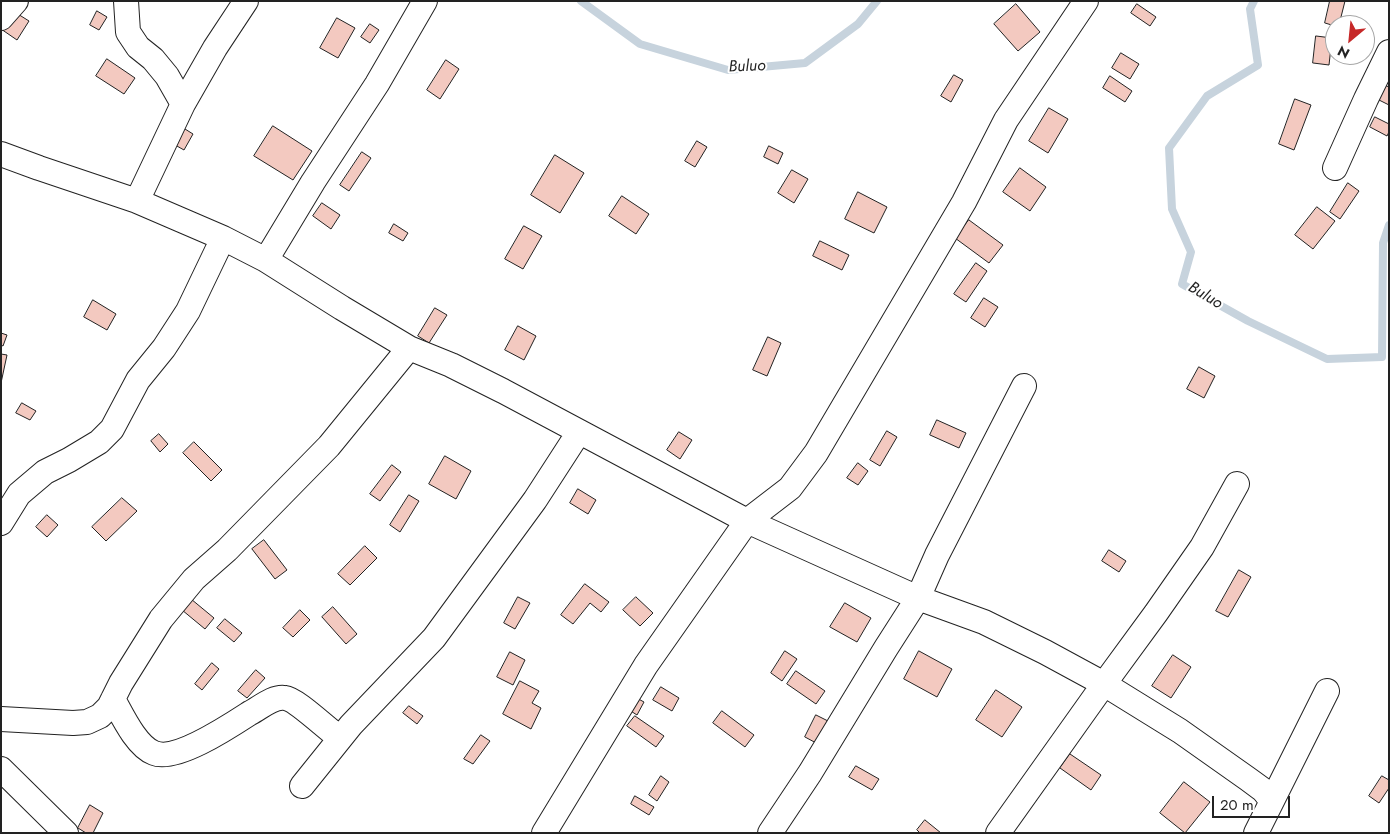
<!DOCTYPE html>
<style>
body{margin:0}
#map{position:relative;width:1390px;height:834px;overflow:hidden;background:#fff;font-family:Jost,sans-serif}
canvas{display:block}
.frame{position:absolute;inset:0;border:2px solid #222;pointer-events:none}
.north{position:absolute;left:1325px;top:15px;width:50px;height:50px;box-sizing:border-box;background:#fff;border:1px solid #a7a7a7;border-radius:50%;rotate:208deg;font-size:14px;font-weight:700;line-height:20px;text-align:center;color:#222}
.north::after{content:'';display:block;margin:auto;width:18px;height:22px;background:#c62828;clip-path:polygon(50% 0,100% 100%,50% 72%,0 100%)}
.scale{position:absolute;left:1212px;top:796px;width:78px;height:22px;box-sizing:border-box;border:2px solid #222;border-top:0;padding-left:6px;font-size:15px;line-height:18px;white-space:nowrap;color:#222;-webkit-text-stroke:4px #fff;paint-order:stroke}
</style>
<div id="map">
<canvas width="1390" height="834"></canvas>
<div class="frame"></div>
<div class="north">N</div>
<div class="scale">20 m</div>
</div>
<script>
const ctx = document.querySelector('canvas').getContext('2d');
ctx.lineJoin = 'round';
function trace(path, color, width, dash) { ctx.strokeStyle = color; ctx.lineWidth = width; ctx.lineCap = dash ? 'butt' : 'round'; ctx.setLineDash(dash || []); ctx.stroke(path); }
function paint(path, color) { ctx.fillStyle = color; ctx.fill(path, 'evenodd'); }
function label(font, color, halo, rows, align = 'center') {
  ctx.font = font + ' Jost,sans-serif'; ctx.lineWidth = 4; ctx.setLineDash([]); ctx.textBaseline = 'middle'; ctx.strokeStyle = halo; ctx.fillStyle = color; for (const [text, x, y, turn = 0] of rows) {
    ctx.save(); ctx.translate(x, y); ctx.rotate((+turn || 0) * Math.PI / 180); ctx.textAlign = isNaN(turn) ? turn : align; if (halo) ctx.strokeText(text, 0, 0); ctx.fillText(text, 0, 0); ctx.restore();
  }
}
const stream = new Path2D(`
 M581,1L640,44L728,70L805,63L858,24L877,1
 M1254,1L1250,9L1258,65L1207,96L1169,148L1172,209L1191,252L1182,284L1248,321L1327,359L1382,357L1383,243L1389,225`);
const building = new Path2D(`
 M1330,1H1345L1339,25L1335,26L1325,23Z
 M1016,4L1040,32L1018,51L994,24Z
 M1137,4L1156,17L1150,26L1131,13Z
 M13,11L29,21L17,40L1,29Z
 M97,11L107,17L99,30L90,25Z
 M337,18L355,28L338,58L320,48Z
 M370,24L379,30L370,43L361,37Z
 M1316,36L1332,38L1329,65L1313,63Z
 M1121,53L1139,64L1130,79L1112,68Z
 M107,59L135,78L124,94L96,76Z
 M446,60L459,69L440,99L427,90Z
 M954,75L963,80L951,102L941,96Z
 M1110,76L1132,91L1125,102L1103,88Z
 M1382,84L1389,87V105L1375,98Z
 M1295,99L1311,105L1294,150L1279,144Z
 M1049,108L1068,119L1048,153L1029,141Z
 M1375,117L1389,124V132L1387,136L1370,127Z
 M177,124L193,134L184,150L168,141Z
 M273,126L312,151L293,180L254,156Z
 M697,141L707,147L695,167L685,161Z
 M769,146L783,153L778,164L764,157Z
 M362,152L371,158L349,191L340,185Z
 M555,155L584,173L560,213L531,195Z
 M1020,168L1046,187L1030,211L1003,192Z
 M792,170L808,179L794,203L778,193Z
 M1348,183L1359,191L1340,219L1330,212Z
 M858,192L887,207L874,233L845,219Z
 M622,196L649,214L636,234L609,216Z
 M322,203L340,215L331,229L313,216Z
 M1317,207L1335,221L1313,249L1295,235Z
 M969,220L1003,245L989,263L955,238Z
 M394,224L408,233L403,241L389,233Z
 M524,226L542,236L523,269L505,259Z
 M820,241L849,255L842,270L813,256Z
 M976,263L987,271L966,302L954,294Z
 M984,298L998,307L985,327L971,318Z
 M93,300L116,314L107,330L84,317Z
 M435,308L447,315L429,343L418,336Z
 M518,326L536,336L524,360L505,350Z
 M1,333L7,335L3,346L1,345Z
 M768,337L781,343L767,376L753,370Z
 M1,354L7,355L1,383Z
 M1199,367L1215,376L1204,398L1187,389Z
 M22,403L36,411L30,420L16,413Z
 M937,420L966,433L959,448L930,435Z
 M887,431L897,437L880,466L870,460Z
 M679,432L692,440L680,459L667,450Z
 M159,434L168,444L160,452L151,441Z
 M194,442L222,470L211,481L183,453Z
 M445,456L471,471L456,499L429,484Z
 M858,463L868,471L858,485L847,478Z
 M392,465L401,472L380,501L370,494Z
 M578,489L596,500L588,514L570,503Z
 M409,495L419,501L400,532L390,525Z
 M122,498L137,511L106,541L92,527Z
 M47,515L58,525L47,537L36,527Z
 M264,540L287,570L275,579L252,549Z
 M365,546L377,558L350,585L338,574Z
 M1109,550L1126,561L1119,572L1102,561Z
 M1239,570L1251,577L1228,617L1216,611Z
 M585,584L609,602L601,612L590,603L573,624L561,615Z
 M518,597L530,603L515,629L504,623Z
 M636,597L653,613L640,626L623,610Z
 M191,599L214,618L205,629L182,610Z
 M845,603L871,618L857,642L830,627Z
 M333,607L357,634L346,644L322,617Z
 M300,610L310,620L293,637L283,628Z
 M225,619L242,633L234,642L217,628Z
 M785,651L797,659L782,681L771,673Z
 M919,651L952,669L937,697L904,679Z
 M510,652L525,660L513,685L497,677Z
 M1173,655L1191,667L1171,698L1152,686Z
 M212,663L219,669L202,690L195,684Z
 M256,670L265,678L247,698L238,691Z
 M796,671L825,691L816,704L787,684Z
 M520,681L539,691L532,703L541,708L531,729L503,714Z
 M661,687L679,698L672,711L653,700Z
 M996,690L1022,707L1002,737L976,720Z
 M633,696L644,702L637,715L626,708Z
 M409,706L423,716L417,724L403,713Z
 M722,711L754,735L745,747L713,723Z
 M816,715L830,722L818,744L805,737Z
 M635,716L664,736L656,747L627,726Z
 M481,735L490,741L473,764L464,759Z
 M1070,754L1101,775L1091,790L1060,768Z
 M856,766L879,779L872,790L849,777Z
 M661,776L669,782L657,801L649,795Z
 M1382,776L1389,780V788L1379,803L1369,796Z
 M1184,782L1210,802L1185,833L1160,813Z
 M635,796L654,807L649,815L631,804Z
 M90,805L103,813L93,833H86L78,828Z
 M925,820L941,833H920L917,830Z`);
const street = new Path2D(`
 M126,1L128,32L138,47L153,59L167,76L183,104
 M1,18L16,1
 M1,154L39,168L137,201L223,238L266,260L342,308L409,348L451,365L503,391L747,521L918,598L984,622L1045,652L1104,684L1180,731L1248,779L1263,790L1271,800
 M1335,168L1366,99L1389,52
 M137,201L183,104L215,48L246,1
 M266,260L313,182L377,84L425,1
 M1,523L19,494L45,472L69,460L99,442L112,429L138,380L164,348L188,311L223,238
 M113,699C122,715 136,746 154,753C176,762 230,726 250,713C260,708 273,696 285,698C296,699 328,730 340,738
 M1,719L73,723L87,722L100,716L109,707L121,683L161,619L194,579L227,550L329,446L409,348
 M1,769L66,833
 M302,786L351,725L434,638L535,500L579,432
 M544,833L646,665L747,521L790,488L816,453L964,202L1006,120L1086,1
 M770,833L810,773L886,648L918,598L937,555L1024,386
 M998,833L1104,684L1156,613L1202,547L1237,484
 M1256,833L1327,691`);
const waterNames = [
 ["Buluo",747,67,-2],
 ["Buluo",1205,296,31]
];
trace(stream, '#c7d3dd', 8);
paint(building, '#f3c9c0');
trace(building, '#222', 1);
trace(street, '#222', 26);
trace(street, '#fff', 24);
label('italic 16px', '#222', '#fff', waterNames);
</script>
